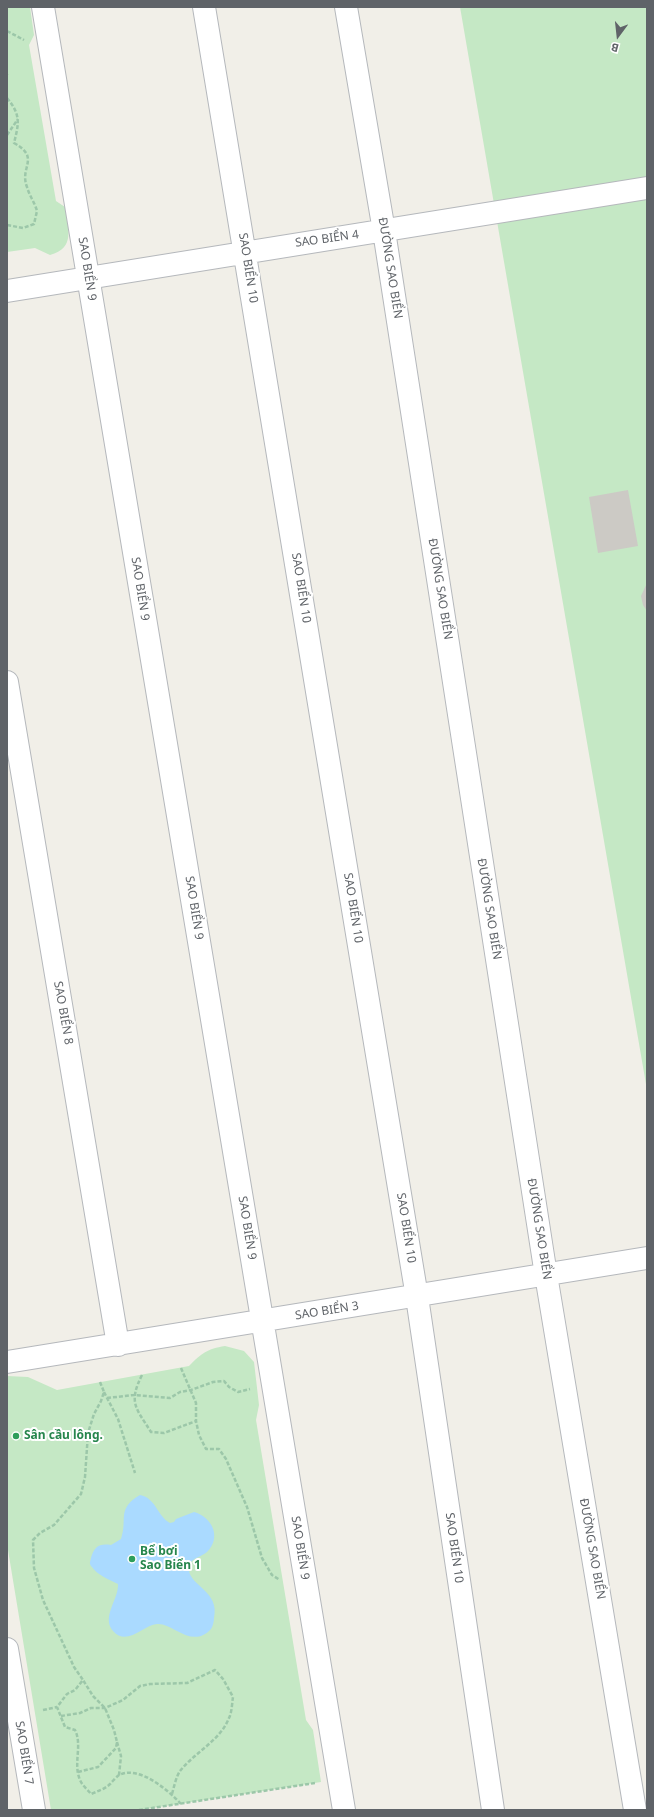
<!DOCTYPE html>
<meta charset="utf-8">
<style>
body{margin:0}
#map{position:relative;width:654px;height:1817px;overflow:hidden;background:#f1efe8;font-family:"Noto Sans",sans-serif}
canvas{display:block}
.frame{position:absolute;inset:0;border:8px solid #5f6368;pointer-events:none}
.north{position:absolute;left:598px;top:16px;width:40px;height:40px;-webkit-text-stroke:3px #fff;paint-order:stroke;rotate:195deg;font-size:11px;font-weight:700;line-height:16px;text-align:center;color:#5f6368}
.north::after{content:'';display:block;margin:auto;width:14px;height:18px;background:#5f6368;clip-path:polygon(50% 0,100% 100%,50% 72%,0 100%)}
</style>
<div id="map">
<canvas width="654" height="1817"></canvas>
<div class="frame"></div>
<div class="north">B</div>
</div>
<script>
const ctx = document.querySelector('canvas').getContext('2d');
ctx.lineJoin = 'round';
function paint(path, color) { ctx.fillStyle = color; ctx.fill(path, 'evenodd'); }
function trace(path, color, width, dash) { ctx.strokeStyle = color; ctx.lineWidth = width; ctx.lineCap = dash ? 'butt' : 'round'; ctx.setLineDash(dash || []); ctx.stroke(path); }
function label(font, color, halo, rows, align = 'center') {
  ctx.font = font + ' "Noto Sans",sans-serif'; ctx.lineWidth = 4; ctx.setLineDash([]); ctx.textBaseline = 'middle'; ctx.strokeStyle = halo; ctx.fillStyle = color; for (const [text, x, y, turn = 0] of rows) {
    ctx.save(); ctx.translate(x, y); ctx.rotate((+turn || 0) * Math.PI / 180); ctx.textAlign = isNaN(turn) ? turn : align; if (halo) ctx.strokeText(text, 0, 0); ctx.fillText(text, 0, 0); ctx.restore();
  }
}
const green = new Path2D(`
 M7,7H30L34,35L29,45L56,201L65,207C68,228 76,248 50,255L35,248L7,252Z
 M460,7H647V1090Z
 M225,1346L244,1351L254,1362L259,1405L256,1420L306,1720L313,1730L321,1782L139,1810H51L7,1544V1376L28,1377L57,1390L189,1366C202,1353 207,1349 225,1346Z`);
const water = new Path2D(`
 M140,1495C156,1498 157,1516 170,1523L174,1522L176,1519L194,1512C212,1517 222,1537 207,1552C200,1558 188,1558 189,1570C190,1586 220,1591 214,1618C214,1621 213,1626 211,1629C192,1650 172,1622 157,1624C143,1625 127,1647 113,1631C101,1617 119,1599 118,1584C110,1580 97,1575 92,1567C89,1564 90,1562 91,1558C94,1547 99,1543 111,1545L121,1539C128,1519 116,1509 140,1495Z`);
const building = new Path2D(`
 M628,490L638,546L598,553L589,497Z
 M647,583V611L643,605L641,596Z`);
const path = new Path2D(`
 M7,31L24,40
 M7,74V75
 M7,98C21,115 19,123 14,143C41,158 19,167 27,187C29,195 35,203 37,211L34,224L23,228L7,225
 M7,135L18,119
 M181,1368L196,1403V1421L199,1435L206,1449H219L226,1459L247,1507L262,1558L272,1575L280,1580
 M142,1375C128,1403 136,1408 151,1432L164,1433L196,1421
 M100,1382L104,1392L101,1401L94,1414L88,1433L85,1477L81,1494L54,1525L40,1533L33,1540L34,1568L43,1600L74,1667L83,1680L75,1690L67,1694L57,1707L65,1727L75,1730C83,1746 72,1765 81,1782C83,1786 88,1790 91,1794C98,1791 105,1789 110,1784C113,1781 116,1777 119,1775C139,1765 168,1790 181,1804
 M104,1392L118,1419L135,1473
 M107,1398L134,1395L170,1398L180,1392L191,1390L213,1382L224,1381L229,1387L238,1392L250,1389
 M43,1710L57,1707
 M61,1716L80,1713L91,1708H105L123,1700L140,1686L150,1684L187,1683L215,1670L223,1679L233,1697C232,1703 232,1712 229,1718C220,1741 195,1752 180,1771C176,1777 174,1787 172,1794
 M117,1742L121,1756L119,1775
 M78,1772L98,1767L116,1748L117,1742L114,1730L105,1708L93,1696L83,1680
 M139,1810L315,1783`);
const minor = new Path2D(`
 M43,7L344,1810
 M204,7L417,1297L493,1810
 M346,7L384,231L546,1275L635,1810
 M7,291L647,188
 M7,682L118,1345
 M7,1362L647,1258
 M7,1649L34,1810`);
const markers = [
 [16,1436,4,"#2e9e5b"],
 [132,1559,4,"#2e9e5b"]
];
const streetNames = [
 ["SAO BIỂN 4",327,239,-8],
 ["SAO BIỂN 10",248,268,81],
 ["ĐƯỜNG SAO BIỂN",390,268,81],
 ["SAO BIỂN 9",87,269,81],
 ["SAO BIỂN 10",301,588,81],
 ["SAO BIỂN 9",140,589,81],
 ["ĐƯỜNG SAO BIỂN",440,589,81],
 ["SAO BIỂN 9",194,908,81],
 ["SAO BIỂN 10",353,908,81],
 ["ĐƯỜNG SAO BIỂN",489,909,81],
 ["SAO BIỂN 8",63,1013,80],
 ["SAO BIỂN 9",247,1228,81],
 ["SAO BIỂN 10",406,1228,81],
 ["ĐƯỜNG SAO BIỂN",539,1229,81],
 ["SAO BIỂN 3",327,1311,-9],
 ["SAO BIỂN 9",300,1548,81],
 ["SAO BIỂN 10",454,1548,82],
 ["ĐƯỜNG SAO BIỂN",592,1549,80],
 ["SAO BIỂN 7",24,1753,81]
];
const leisureNames = [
 ["Sân cầu lông.",24,1436],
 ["Bể bơi",140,1552],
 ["Sao Biển 1",140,1566]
];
paint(green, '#c5e8c5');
paint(water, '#aadaff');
paint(building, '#cccac5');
trace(minor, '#b5b8bc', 24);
trace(path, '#9cc7a9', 2.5, [4, 2]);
trace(minor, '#fff', 22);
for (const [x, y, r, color] of markers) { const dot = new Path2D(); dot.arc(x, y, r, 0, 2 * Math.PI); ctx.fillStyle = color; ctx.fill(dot); trace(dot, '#fff', 1.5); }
label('12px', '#5f6368', '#fff', streetNames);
label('bold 12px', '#27864d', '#fff', leisureNames, 'left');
</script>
